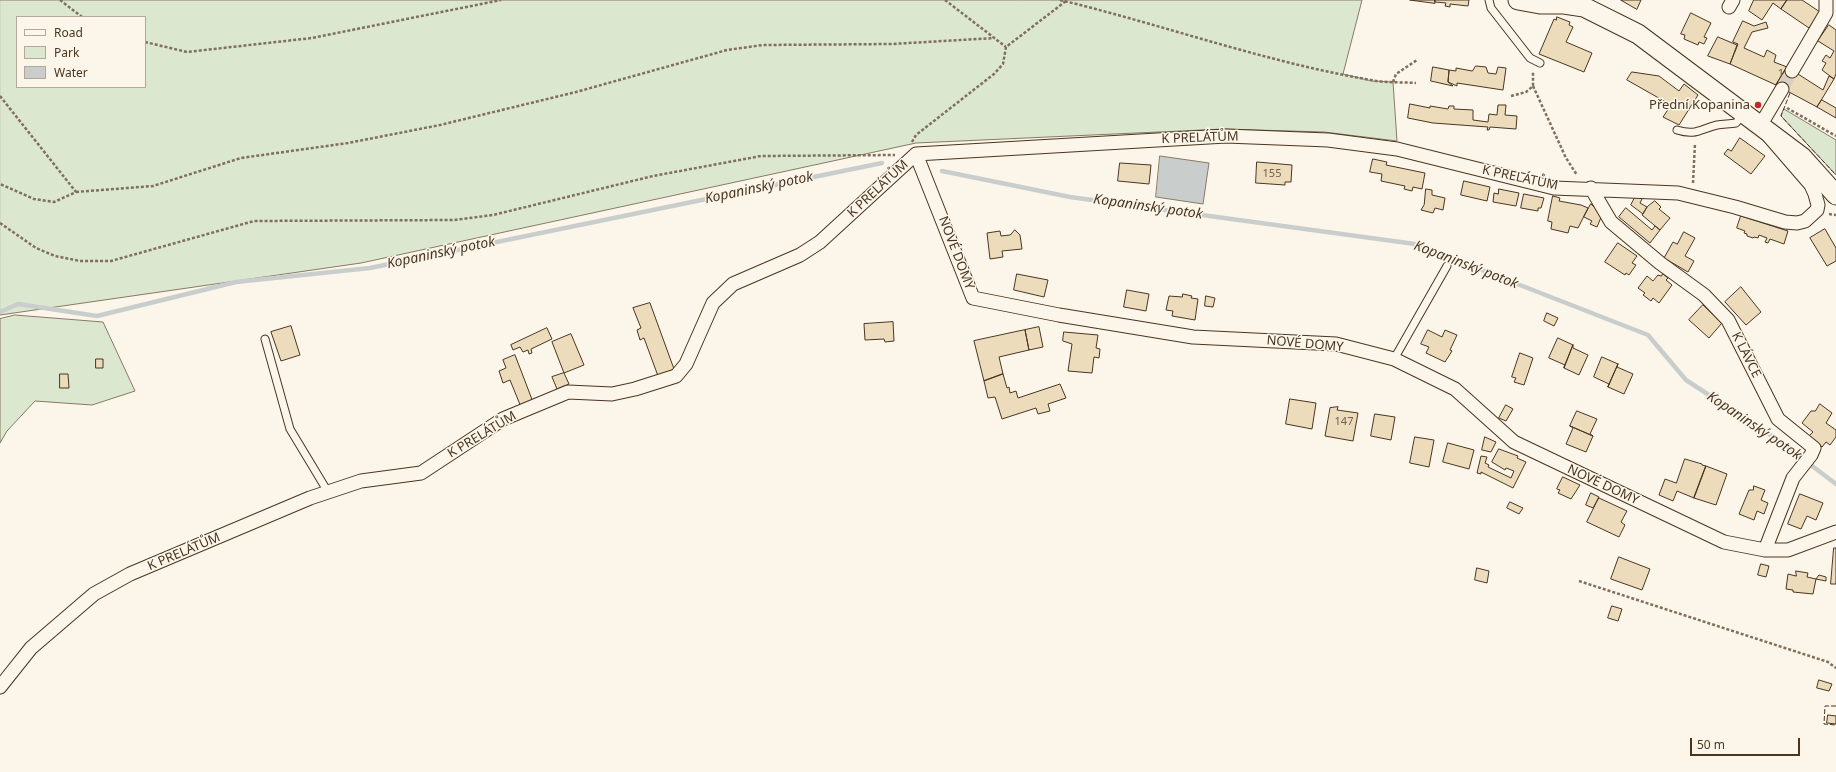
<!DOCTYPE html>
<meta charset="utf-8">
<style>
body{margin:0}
#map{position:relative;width:1836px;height:772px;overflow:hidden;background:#fbf6e9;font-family:"Noto Sans",sans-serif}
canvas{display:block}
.legend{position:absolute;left:16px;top:16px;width:130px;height:72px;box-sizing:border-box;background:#fbf6e9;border:1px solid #b4a999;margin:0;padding:5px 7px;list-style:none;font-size:12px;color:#4a3520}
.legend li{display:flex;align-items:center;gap:8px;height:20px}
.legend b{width:20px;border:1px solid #b4a999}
.scale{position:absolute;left:1690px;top:738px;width:110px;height:18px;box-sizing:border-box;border:2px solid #4a3520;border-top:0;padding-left:5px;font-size:12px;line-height:14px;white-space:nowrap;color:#4a3520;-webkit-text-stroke:3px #fbf6e9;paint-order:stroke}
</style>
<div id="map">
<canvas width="1836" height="772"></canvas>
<ul class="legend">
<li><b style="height:5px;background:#fbf6e9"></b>Road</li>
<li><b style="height:11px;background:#dce7d0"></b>Park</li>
<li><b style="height:11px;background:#c9cecd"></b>Water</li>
</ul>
<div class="scale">50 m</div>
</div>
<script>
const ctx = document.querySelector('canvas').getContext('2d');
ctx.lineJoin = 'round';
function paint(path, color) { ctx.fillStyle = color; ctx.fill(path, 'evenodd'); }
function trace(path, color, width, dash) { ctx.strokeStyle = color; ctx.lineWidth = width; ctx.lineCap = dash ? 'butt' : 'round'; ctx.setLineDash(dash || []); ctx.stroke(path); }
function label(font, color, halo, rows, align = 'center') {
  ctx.font = font + ' "Noto Sans",sans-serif'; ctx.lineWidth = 3; ctx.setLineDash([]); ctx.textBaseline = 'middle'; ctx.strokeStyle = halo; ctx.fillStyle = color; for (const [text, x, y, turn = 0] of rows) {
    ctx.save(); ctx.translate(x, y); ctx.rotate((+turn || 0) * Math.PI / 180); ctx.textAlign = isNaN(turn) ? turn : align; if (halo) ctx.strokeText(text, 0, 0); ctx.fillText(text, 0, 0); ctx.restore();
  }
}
const green = new Path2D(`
 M0,0H1362L1343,74L1372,81L1393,82L1397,141L1324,132L1224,129L916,143L361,263L0,315ZM17,17H145V87H17Z
 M1784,109L1836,140V175L1781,116Z
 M15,315L103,322L135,391L92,405L35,401L7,431L0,443V319Z`);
const water = new Path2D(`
 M1160,156L1209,163L1203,204L1156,197Z`);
const stream = new Path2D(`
 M942,171L1070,197L1415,244L1648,335L1686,380L1778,440L1836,484
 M0,312L18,304L97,316L236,282L370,268L882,163`);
const building = new Path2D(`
 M1410,0H1435V3Z
 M1435,0H1469L1468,6L1450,4V7L1445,6L1446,3L1435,2Z
 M1621,0H1641L1637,9Z
 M1754,0H1787L1781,9L1773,3L1762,20L1749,11Z
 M1787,0H1802L1820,12L1809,28L1781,9Z
 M1691,13L1711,23L1704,37L1707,38L1704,44L1699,42L1698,45L1684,39L1685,35L1681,34Z
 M1557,17L1570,22L1569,25L1573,27L1566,42L1592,53L1584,72L1539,54L1554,19L1556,20Z
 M1743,21L1754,26L1766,22L1768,28L1752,32L1744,48L1764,57L1767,50L1776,55L1774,62L1787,67L1776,85L1730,64L1738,44L1733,42Z
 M1829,25L1836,30V74L1834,79L1822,70L1826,63L1822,61L1826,55L1830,58L1834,51L1818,41Z
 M1718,37L1737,45L1730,64L1708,56Z
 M1476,66L1486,67L1488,73L1496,74L1498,67L1506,68L1503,90L1457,83V86L1448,82L1449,70L1456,71V68L1472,71Z
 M1433,67L1449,70L1448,82L1453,86L1431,81Z
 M1787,67L1823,90L1829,76L1834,79L1817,107L1776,85Z
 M1632,72L1659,76L1679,91L1684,84L1698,95L1679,125L1663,117L1671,105L1627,80Z
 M1822,100L1836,108V118L1817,107Z
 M1410,104L1430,108V106L1448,109L1449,106H1454V109L1473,110V120L1488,122L1489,114L1497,115L1498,105H1506L1505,115L1517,116L1516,129L1490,127L1489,130H1487L1488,127L1433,123L1408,118Z
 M1740,138L1765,156L1751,174L1724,154L1728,149L1731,151Z
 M1373,159L1387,162L1386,165L1425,173L1422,189L1413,187L1412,191L1404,189L1405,186L1381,181L1382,174L1370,172Z
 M1257,162L1292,165L1291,182H1285V185L1256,183Z
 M1120,163L1151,165L1149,184L1118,181Z
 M1464,181L1490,187L1487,201L1461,195Z
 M1426,189L1432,190V195L1445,198L1443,210L1435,208L1433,213L1421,210L1424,205Z
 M1499,189L1519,193L1516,206L1493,202L1494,193L1498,194Z
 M1524,194L1544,198L1541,208H1538V211L1521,208Z
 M1553,196L1560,198L1559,201L1581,205L1588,208L1578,228L1570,226L1568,233L1551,229L1552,222L1548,221Z
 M1636,196L1642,199L1640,203L1647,207L1643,214L1631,205Z
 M1655,201L1661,207L1659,209L1670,218L1660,230L1642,215L1647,207Z
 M1591,204L1602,215L1597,227L1590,224L1592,221L1584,217Z
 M1626,208L1652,230L1655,226L1660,230L1650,243L1619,217Z
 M1741,216L1788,231L1784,244L1770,239L1768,243L1765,242L1767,238L1759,235L1758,238L1754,237L1753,238L1747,236V234L1744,233L1745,231L1737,228Z
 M1825,229L1836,248V261L1827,266L1810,238Z
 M1015,230L1020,235L1022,249L1002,251L1003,257L990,259L987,233L1000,231L1001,236L1010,235Z
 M1684,232L1695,238L1685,256L1694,261L1688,272L1664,258L1673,242L1677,244Z
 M1618,243L1637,256L1632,263L1636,265L1629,275L1626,273L1625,275L1605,262Z
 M1017,274L1048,280L1044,297L1014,290Z
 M1663,274L1668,278L1666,280L1672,285L1659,303L1653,298L1651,301L1643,295L1645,293L1638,288L1647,276L1653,281L1658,275L1661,276Z
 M1741,287L1761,312L1746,325L1725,302Z
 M1127,290L1149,294L1146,311L1124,307Z
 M1183,294L1192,296L1191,298L1198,299L1195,320L1172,316L1173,311L1166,310L1169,296L1182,297Z
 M1206,296L1215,298L1213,307L1205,306Z
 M650,303L674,369L658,376L644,338L640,340L637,330L641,328L633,308Z
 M1703,305L1722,323L1709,338L1689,320Z
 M1547,313L1558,318L1554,326L1544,321Z
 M893,322L894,341L885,342L884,339L865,340L864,324Z
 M291,326L300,355L281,361L271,332Z
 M1039,327L1043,347L1029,350L1025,330Z
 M547,328L552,339L531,349L532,353L529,354L528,350L523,352L520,347L513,350L511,345Z
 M1025,330L1029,350L999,357L1003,374L984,381L974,341Z
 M1428,330L1442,337L1445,330L1457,335L1450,350L1452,351L1445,362L1426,353L1429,347L1421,344Z
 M1064,332L1098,335L1096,348L1100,349L1099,358L1094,357L1092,373L1068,371L1072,344L1063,341Z
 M571,334L584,365L564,373L552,342Z
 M1558,338L1573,345L1564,368L1565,365L1549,358Z
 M1573,345V348L1588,355L1579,375L1564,368Z
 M1520,353L1533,358L1524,385L1514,382L1516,378L1512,377Z
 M515,355L533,402L521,407L510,380L503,383L499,371L506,368L503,360Z
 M1602,357L1618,364L1608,387L1609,384L1594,377Z
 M96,359H103V368H96Z
 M1618,364L1617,367L1633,374L1624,394L1608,387Z
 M564,373L569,384L557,389L552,377Z
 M60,374H68L69,388H60Z
 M1003,374L1007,388L1009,387L1010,393L1016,391L1018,398L1060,384L1066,398L1048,404L1050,411L1038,414L1036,408L1002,419L995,397L988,398L984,381Z
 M1290,399L1316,403L1312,429L1286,424Z
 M1820,404L1832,413L1826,423L1836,430V437L1830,445L1826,442L1822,447L1809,436L1813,432L1802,423L1811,411H1815Z
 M1506,405L1513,409L1506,421L1499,418Z
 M1338,407L1337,410L1358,413L1353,441L1325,436L1330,408Z
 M1577,411L1597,419L1590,434L1593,436L1570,426Z
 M1375,414L1395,417L1391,440L1371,436Z
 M1570,426L1593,436L1586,452L1566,444L1573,428Z
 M1415,437L1434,440L1429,467L1410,463Z
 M1485,437L1496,442L1491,452L1482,450Z
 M1448,443L1474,450L1469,469L1443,462Z
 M1499,449L1518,456L1517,458L1526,462L1513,488L1481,472V474L1477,473L1481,456L1487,457L1485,463L1489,465L1488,467L1511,478L1514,471L1506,468L1505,470L1492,462Z
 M1685,459L1702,464V465L1706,466L1694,498L1677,491L1673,501L1659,495L1665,479L1676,483Z
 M1706,466L1727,474L1716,505L1694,498Z
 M1563,477L1580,485L1571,499L1558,493L1560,490L1557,489Z
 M1754,486L1765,490L1761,500L1768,503L1764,514L1757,511L1754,520L1739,514L1749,490H1753Z
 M1591,493L1599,497L1593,508L1586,505Z
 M1800,494L1823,503L1816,520L1807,516L1801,529L1788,524Z
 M1599,498L1627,511L1621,522L1625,525L1619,537L1587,522Z
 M1510,502L1523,508L1519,514L1507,508Z
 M1834,548H1836V584H1831Z
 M1619,557L1650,569L1642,590L1611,579Z
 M1761,564L1769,566L1766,577L1758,575Z
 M1477,568L1489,571L1487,583L1475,580Z
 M1796,571L1808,573L1807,577L1816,579L1819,575L1826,577V581L1816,579L1813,594L1793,592V590L1786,589L1788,574L1796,576Z
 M1612,606L1622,609L1618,621L1608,618Z
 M1819,680L1832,684L1829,691L1817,688Z
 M1828,715L1836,716V724L1827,723Z`);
const streetTunnel = new Path2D(`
 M1782,89L1792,71`);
const path = new Path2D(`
 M60,0L82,17
 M945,0L1006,47
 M1060,0C1164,25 1265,62 1371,80C1385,83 1401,82 1416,83
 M145,42L187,52L312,38L501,0
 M1393,82L1396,74L1417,60
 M1533,86L1566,158L1577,175
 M0,96L76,192L54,202L34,199L0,184
 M1511,96L1526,92L1533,86V71
 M1787,108L1836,136
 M912,142L916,135L994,74L1003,64L1006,47L1066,1
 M1693,183L1695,143
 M76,192L153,186L241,158L348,143L440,125L576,92L727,50L763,45L892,44L995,38
 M1829,214L1836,215
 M0,223L36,248L55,256L80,261H111L254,221L454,220L493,215L653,176L761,156L895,155
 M1579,581L1828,662L1836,668`);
const lane = new Path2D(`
 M1489,0L1491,8L1530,58L1540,63
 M1677,130C1696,136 1700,129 1717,125C1723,124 1730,124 1736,123L1743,114
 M265,339L290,429L328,492
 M1394,359L1447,266`);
const street = new Path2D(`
 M1729,7L1733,0
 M1792,71L1826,13V0
 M916,154L973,298L1059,315L1193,337L1336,344L1394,359L1455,389L1514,442L1724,542L1765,550H1788L1836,532
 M1591,188L1611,222L1660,263L1704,295L1728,320L1778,419L1814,448L1811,455L1793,478L1765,550
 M0,687L31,648L94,594L130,574L310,498L361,481L421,473L503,419L568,392L612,394L635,389L676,376L686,364L713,303L733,284L800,255L820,242L916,154L1226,136L1328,140L1397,149L1554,188L1678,193L1735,207L1785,222L1797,223L1805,221L1817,210L1818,205L1815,194L1811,185L1760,126L1782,89`);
const secondary = new Path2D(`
 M1518,0L1540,4H1564L1584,7L1638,34L1802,157L1836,195`);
const fence = new Path2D(`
 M1790,93L1781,116L1836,175
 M1836,706H1825L1824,724L1836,725`);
const markers = [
 [1758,105,4,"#c62828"]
];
const numberNames = [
 ["1",1781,74],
 ["155",1272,174],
 ["147",1344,422]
];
const poiNames = [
 ["Přední Kopanina",1750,105]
];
const streetNames = [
 ["K PRELÁTŮM",1200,138,-2],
 ["K PRELÁTŮM",1520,178,12],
 ["K PRELÁTŮM",878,189,-43],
 ["NOVÉ DOMY",956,253,69],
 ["NOVÉ DOMY",1305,344,5],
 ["K LÁVCE",1746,355,63],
 ["K PRELÁTŮM",482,435,-31],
 ["NOVÉ DOMY",1603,485,25],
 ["K PRELÁTŮM",184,552,-23]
];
const waterNames = [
 ["Kopaninský potok",759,188,-12],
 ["Kopaninský potok",1148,207,8],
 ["Kopaninský potok",441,253,-12],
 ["Kopaninský potok",1466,265,21],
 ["Kopaninský potok",1754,426,34]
];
paint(green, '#dce7d0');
trace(green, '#887966', 1);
paint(water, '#c9cecd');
trace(water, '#887966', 1);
trace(stream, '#c9cecd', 4.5);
paint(building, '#ecdcbc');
trace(building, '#4a3520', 1);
trace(streetTunnel, '#d8cfc1', 13, [13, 6]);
trace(lane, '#4a3520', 9);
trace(street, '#4a3520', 15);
trace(secondary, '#4a3520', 21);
trace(path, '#7f6f5c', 2.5, [3, 2]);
trace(lane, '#fbf6e9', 7);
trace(street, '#fbf6e9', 13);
trace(secondary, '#fbf6e9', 19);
trace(fence, '#4a3520', 1, [5, 2]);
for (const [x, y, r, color] of markers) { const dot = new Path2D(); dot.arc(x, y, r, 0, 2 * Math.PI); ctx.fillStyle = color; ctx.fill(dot); trace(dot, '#fbf6e9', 1.5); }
label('11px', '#725f47', null, numberNames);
label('13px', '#4a3520', '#fbf6e9', poiNames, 'right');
label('13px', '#4a3520', '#fbf6e9', streetNames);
label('italic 14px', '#4a3520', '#fbf6e9', waterNames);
</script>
